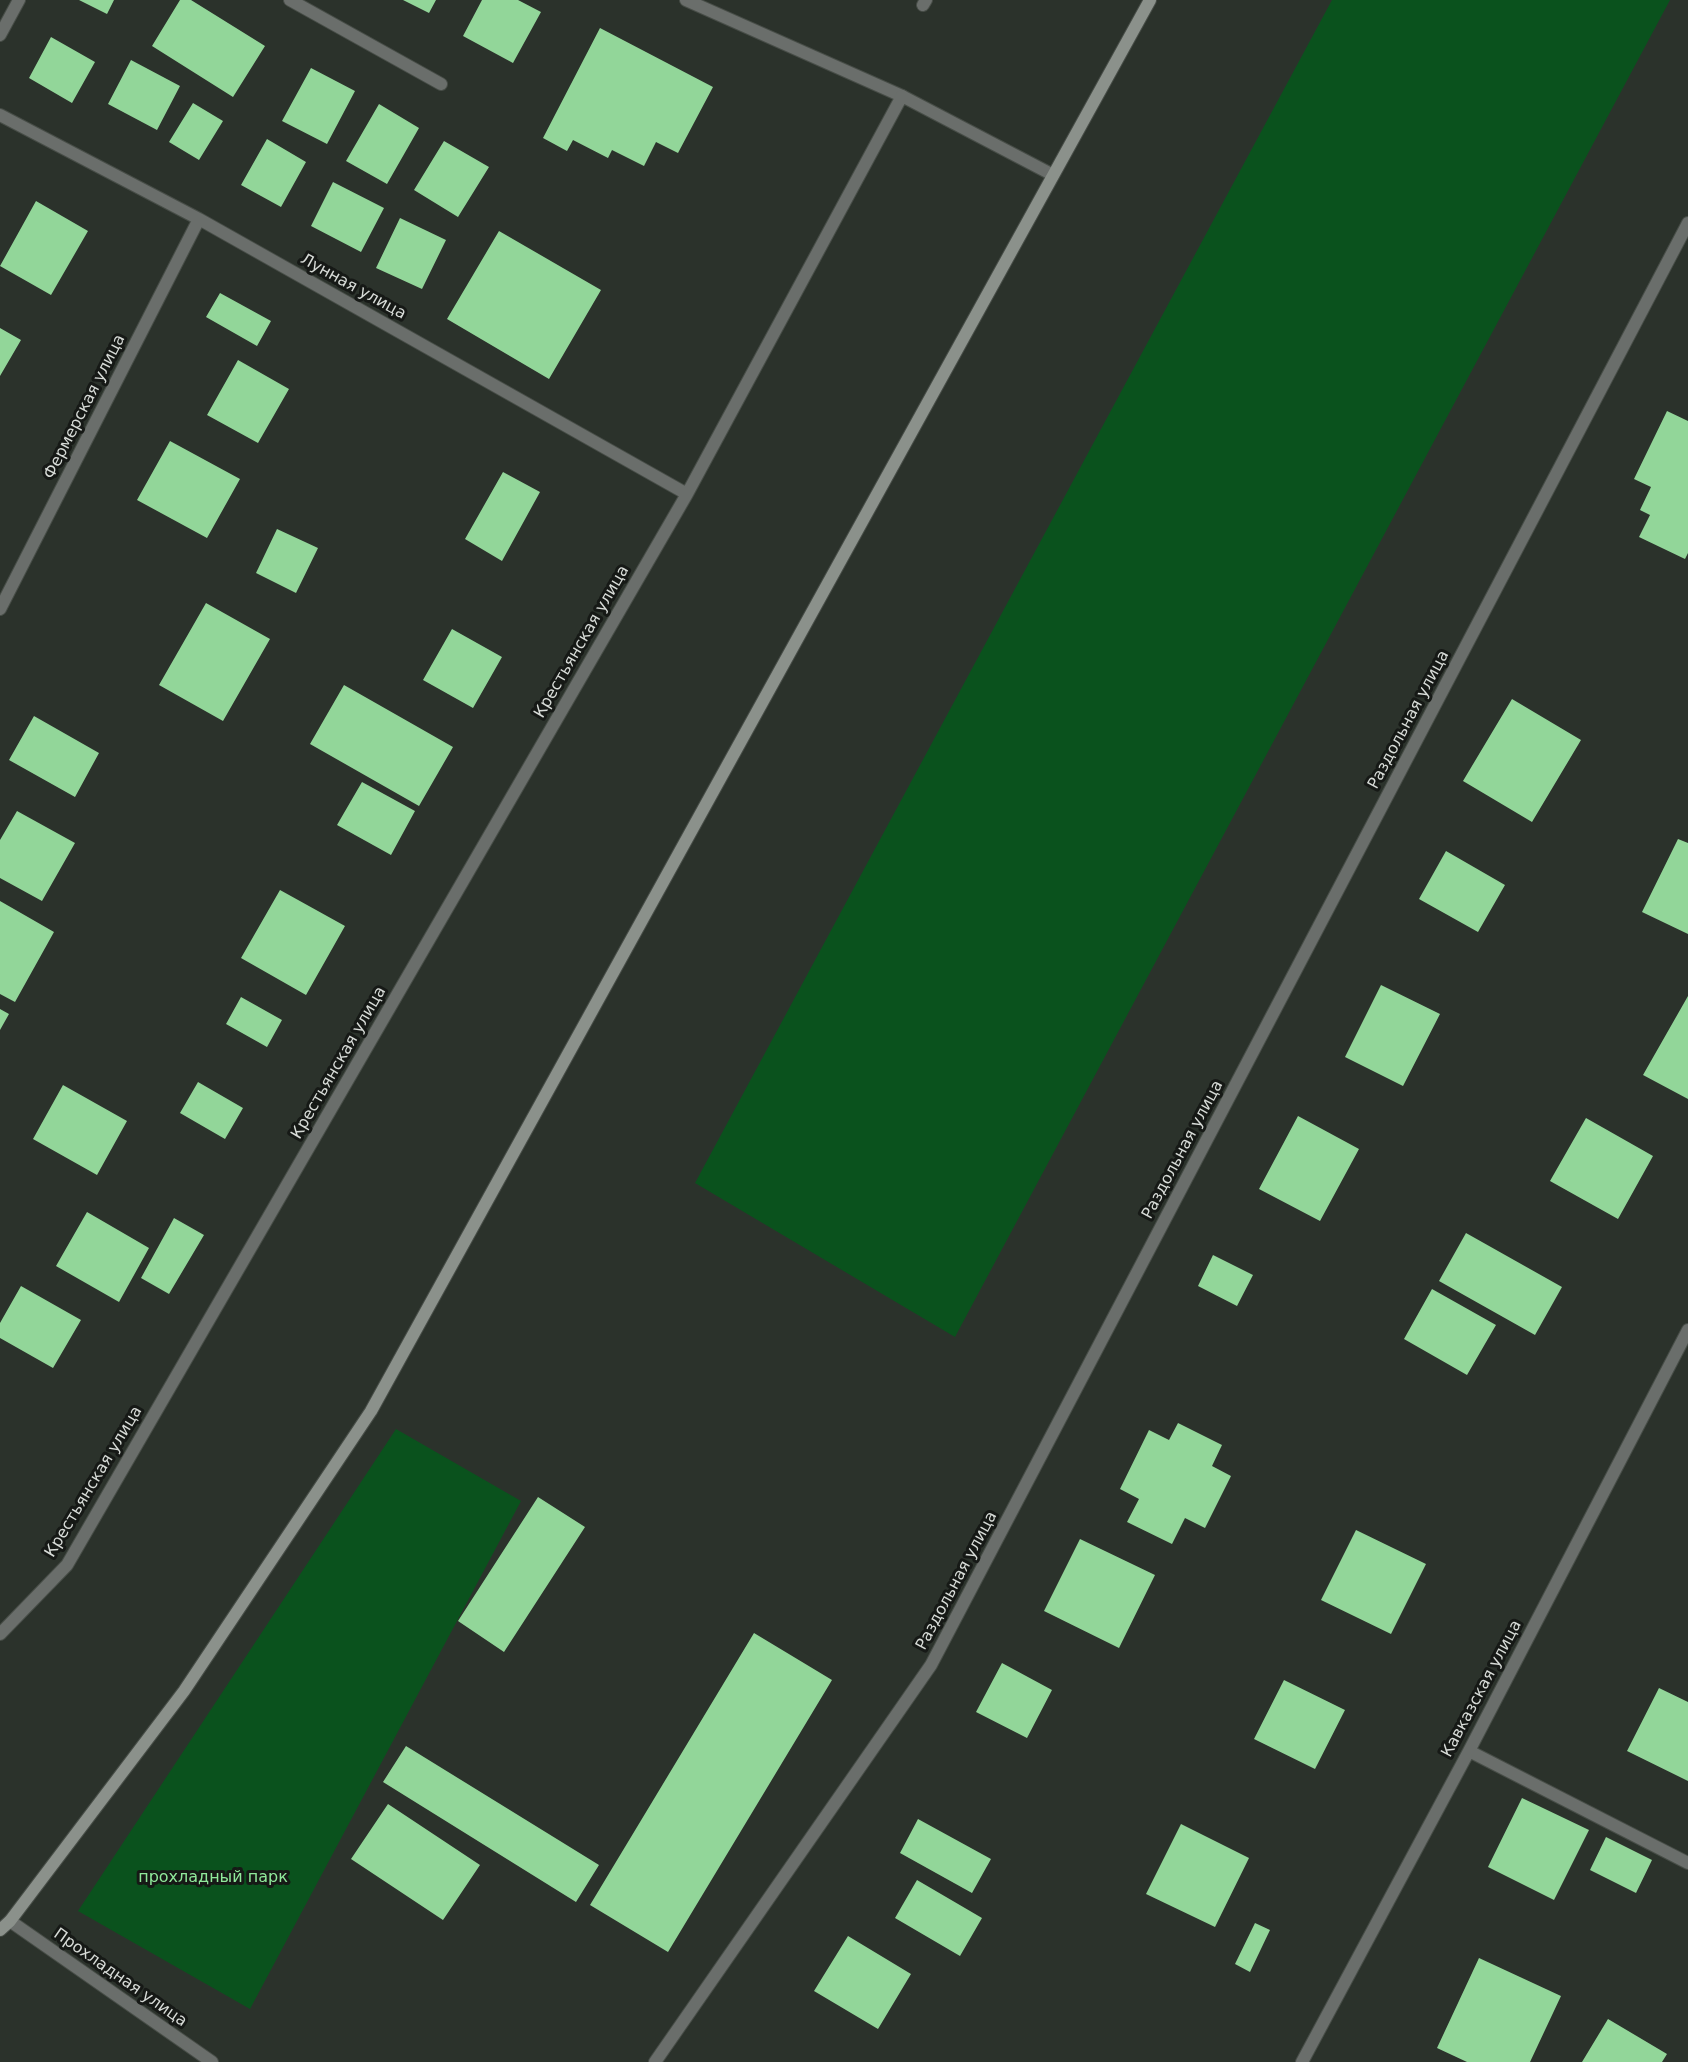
<!DOCTYPE html>
<meta charset="utf-8">
<style>
body{margin:0}
canvas{display:block;background:#2b322b}
</style>
<canvas width="1688" height="2062"></canvas>
<script>
const ctx = document.querySelector('canvas').getContext('2d');
ctx.lineJoin = 'round';
function paint(path, color) { ctx.fillStyle = color; ctx.fill(path, 'evenodd'); }
function trace(path, color, width, dash) { ctx.strokeStyle = color; ctx.lineWidth = width; ctx.lineCap = dash ? 'butt' : 'round'; ctx.setLineDash(dash || []); ctx.stroke(path); }
function label(font, color, halo, rows, align = 'center') {
  ctx.font = font + ' "DejaVu Sans",sans-serif'; ctx.lineWidth = 6; ctx.setLineDash([]); ctx.textBaseline = 'middle'; ctx.strokeStyle = halo; ctx.fillStyle = color; for (const [text, x, y, turn = 0] of rows) {
    ctx.save(); ctx.translate(x, y); ctx.rotate((+turn || 0) * Math.PI / 180); ctx.textAlign = isNaN(turn) ? turn : align; if (halo) ctx.strokeText(text, 0, 0); ctx.fillText(text, 0, 0); ctx.restore();
  }
}
const green = new Path2D(`
 M1332,0H1670L955,1337L695,1183Z
 M396,1429L521,1501L250,2009L78,1911Z`);
const building = new Path2D(`
 M79,0H114L107,14Z
 M180,0H191L265,46L233,97L152,46Z
 M403,0H436L429,13Z
 M482,0H518L541,12L513,63L463,36Z
 M600,28L713,87L678,153L656,142L644,166L612,150L608,158L573,140L567,151L543,138Z
 M51,37L95,62L72,103L29,78Z
 M131,60L180,86L157,130L108,104Z
 M311,68L355,91L327,144L282,121Z
 M193,103L223,121L199,160L169,142Z
 M379,104L419,128L387,184L346,161Z
 M267,139L306,162L281,207L241,185Z
 M444,141L489,167L458,217L414,190Z
 M333,182L384,208L361,252L311,226Z
 M36,201L88,231L51,295L0,266Z
 M400,218L446,240L422,289L376,268Z
 M499,231L601,290L549,379L447,319Z
 M220,293L271,321L257,346L206,317Z
 M0,328L21,340L0,376Z
 M238,360L289,389L258,443L207,415Z
 M1667,411L1688,421V553L1685,559L1639,537L1650,515L1640,510L1651,487L1634,479Z
 M170,441L240,479L207,538L137,500Z
 M503,472L540,492L502,561L465,539Z
 M277,529L318,548L296,593L256,573Z
 M206,603L270,639L223,721L159,685Z
 M452,629L502,657L473,708L423,680Z
 M344,685L453,747L419,806L310,744Z
 M1512,699L1581,740L1532,822L1463,781Z
 M34,716L99,753L75,797L9,760Z
 M362,782L415,811L391,855L337,825Z
 M17,811L75,843L42,901L0,878V840Z
 M1678,839L1688,843V934L1642,912Z
 M1446,851L1505,885L1478,932L1419,899Z
 M280,890L345,926L306,995L241,958Z
 M0,901L54,932L15,1002L0,994Z
 M1381,985L1440,1014L1403,1086L1345,1057Z
 M1688,996V1099L1643,1075Z
 M241,997L282,1020L267,1047L226,1024Z
 M0,1009L9,1014L0,1030Z
 M198,1082L243,1108L225,1139L180,1113Z
 M63,1085L127,1121L97,1175L33,1139Z
 M1298,1116L1359,1149L1320,1221L1259,1189Z
 M1586,1118L1653,1156L1618,1219L1550,1181Z
 M87,1212L149,1248L119,1302L56,1266Z
 M174,1218L204,1235L169,1294L141,1278Z
 M1466,1233L1562,1287L1535,1335L1439,1281Z
 M1213,1255L1253,1275L1237,1306L1198,1286Z
 M21,1286L81,1320L53,1368L0,1338V1323Z
 M1432,1289L1496,1325L1467,1375L1404,1339Z
 M1178,1423L1222,1445L1212,1466L1231,1476L1205,1528L1185,1518L1172,1544L1127,1522L1139,1499L1120,1489L1149,1430L1169,1440Z
 M538,1497L585,1527L504,1652L458,1621Z
 M1356,1530L1426,1564L1391,1634L1321,1600Z
 M1080,1539L1155,1575L1119,1648L1044,1611Z
 M754,1633L832,1680L668,1952L590,1905Z
 M1002,1663L1052,1690L1027,1738L976,1712Z
 M1284,1680L1345,1710L1315,1769L1254,1739Z
 M1659,1688L1688,1702V1781L1627,1751Z
 M406,1746L599,1865L576,1902L383,1782Z
 M1522,1798L1589,1830L1554,1900L1488,1867Z
 M388,1804L480,1865L443,1920L351,1859Z
 M918,1819L991,1859L972,1893L900,1853Z
 M1181,1824L1249,1858L1215,1927L1146,1894Z
 M1606,1837L1652,1860L1636,1893L1590,1870Z
 M917,1880L982,1918L960,1956L895,1918Z
 M1255,1923L1270,1930L1250,1972L1235,1964Z
 M848,1936L911,1974L878,2029L814,1991Z
 M1479,1958L1561,1996L1530,2062H1467L1437,2048Z
 M1608,2019L1667,2054L1662,2062H1582Z`);
const lane = new Path2D(`
 M290,0L441,84
 M686,0L902,96
 M923,5L926,0`);
const street = new Path2D(`
 M0,35L19,0
 M0,115L199,219L687,494
 M0,609L199,219
 M0,1634L67,1565L687,494L902,96L1053,175
 M1469,1751L1688,1863
 M10,1921L212,2062
 M655,2062L931,1665L1688,223
 M1302,2062L1469,1751L1688,1330`);
const secondary = new Path2D(`
 M0,1930L10,1921L184,1691L371,1411L1150,0`);
const streetNames = [
 ["Лунная улица",353,287,29],
 ["Фермерская улица",85,407,-63],
 ["Крестьянская улица",582,642,-60],
 ["Раздольная улица",1409,720,-62],
 ["Крестьянская улица",339,1063,-60],
 ["Раздольная улица",1183,1150,-62],
 ["Крестьянская улица",94,1482,-59],
 ["Раздольная улица",957,1581,-62],
 ["Кавказская улица",1482,1689,-62],
 ["Прохладная улица",120,1978,35]
];
const parkNames = [
 ["прохладный парк",213,1878]
];
paint(green, '#0a521d');
paint(building, '#92d699');
trace(lane, '#474d47', 14);
trace(street, '#474d47', 14);
trace(secondary, '#474d47', 14);
trace(lane, '#6a6e6b', 12);
trace(street, '#6a6e6b', 12);
trace(secondary, '#8b918b', 12);
label('16px', '#d7dbd7', '#161916', streetNames);
label('16px', '#8fe99a', '#161916', parkNames);
</script>
